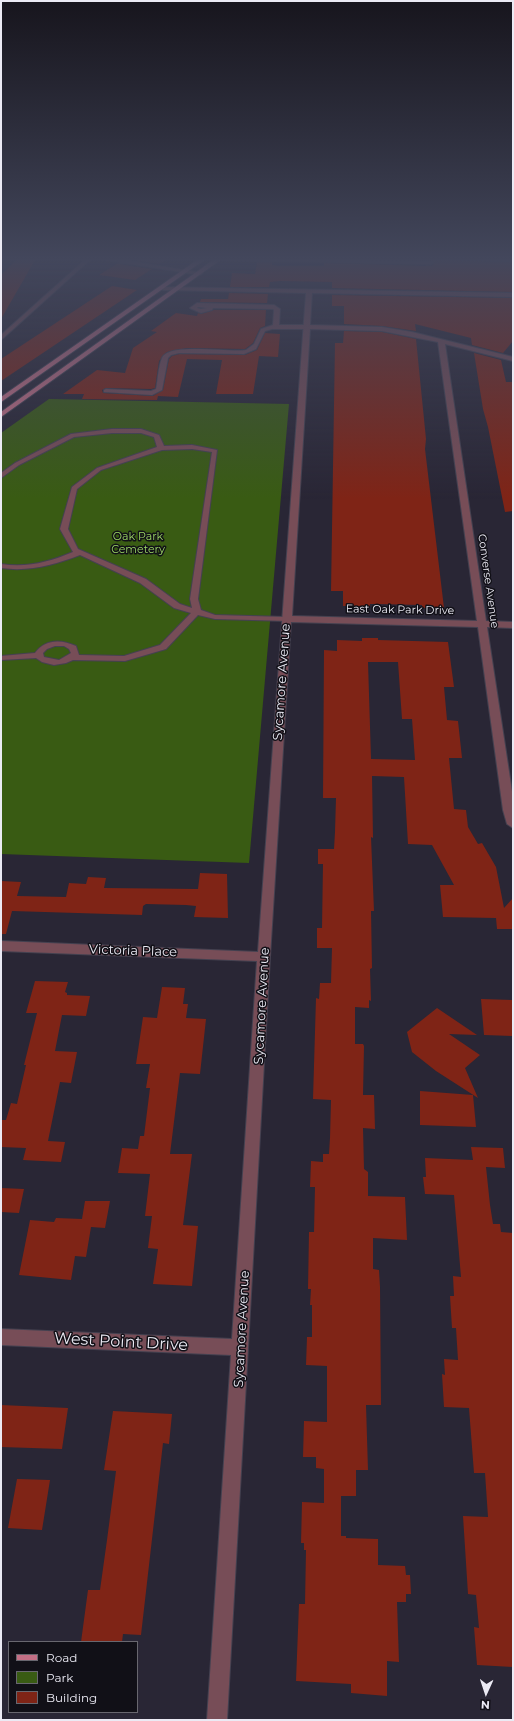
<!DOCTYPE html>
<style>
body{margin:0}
#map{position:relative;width:514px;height:1721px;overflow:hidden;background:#292635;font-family:Montserrat,sans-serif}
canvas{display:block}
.frame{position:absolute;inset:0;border:2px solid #ebeaf4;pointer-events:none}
.legend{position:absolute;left:8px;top:1641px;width:130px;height:72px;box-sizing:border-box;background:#111017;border:1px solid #68676f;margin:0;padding:5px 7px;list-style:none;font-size:12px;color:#ebeaf4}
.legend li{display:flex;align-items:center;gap:8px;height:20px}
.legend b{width:20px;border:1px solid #68676f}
.north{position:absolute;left:466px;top:1673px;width:40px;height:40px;-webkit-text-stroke:3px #111017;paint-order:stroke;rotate:183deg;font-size:11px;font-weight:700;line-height:16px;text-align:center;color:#ebeaf4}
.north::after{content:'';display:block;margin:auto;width:14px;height:18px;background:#ebeaf4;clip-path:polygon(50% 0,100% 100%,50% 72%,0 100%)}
</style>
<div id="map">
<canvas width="514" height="1721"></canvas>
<div class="frame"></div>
<ul class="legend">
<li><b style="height:5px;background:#c36f85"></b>Road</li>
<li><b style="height:11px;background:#395b13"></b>Park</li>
<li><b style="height:11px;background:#7f2416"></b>Building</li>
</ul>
<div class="north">N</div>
</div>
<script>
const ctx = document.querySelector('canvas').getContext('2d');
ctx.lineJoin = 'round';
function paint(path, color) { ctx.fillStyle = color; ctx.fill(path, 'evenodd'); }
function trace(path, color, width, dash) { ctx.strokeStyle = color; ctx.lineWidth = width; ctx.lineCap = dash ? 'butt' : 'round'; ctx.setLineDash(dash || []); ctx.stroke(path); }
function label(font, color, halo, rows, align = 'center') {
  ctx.font = font + ' Montserrat,sans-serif'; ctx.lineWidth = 3; ctx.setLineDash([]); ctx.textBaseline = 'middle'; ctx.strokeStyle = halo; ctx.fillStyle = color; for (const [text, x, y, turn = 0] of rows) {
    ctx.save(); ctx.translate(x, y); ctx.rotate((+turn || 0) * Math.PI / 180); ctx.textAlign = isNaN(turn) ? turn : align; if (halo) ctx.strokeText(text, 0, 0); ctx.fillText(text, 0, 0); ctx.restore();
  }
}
const green = new Path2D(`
 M49,399L289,404L249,863L1,854V433Z`);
const building = new Path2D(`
 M129,258H169L159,264L129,259Z
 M444,258L447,260L513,262V292L332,288V282L280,281L270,282L269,287H230L232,273L255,274L257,262H272V265L281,266H324V263L431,266L434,264L431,260L324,259Z
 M17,259L35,260L1,319V275Z
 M118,263L119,264L152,269L135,280L99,275Z
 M112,286L137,290L1,381V359Z
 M229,293L268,294L267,303L200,302L201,299H228Z
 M332,295L513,298V341L503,353L472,345L471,338L415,324L416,331L382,326L344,324V306H332Z
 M214,310H266L265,326L260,328L253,343L245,349L187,348L167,352L159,361L155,388L151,389L106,388L102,390L103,393L153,396L163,390L169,359L172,356L179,354L245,355L257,350L265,333L280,334L278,357L259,356L253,394H216L222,360L187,359L178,397L158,396L157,400L82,399L84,394H63L97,370L125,373L133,348L157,332L151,331L176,313L197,316L198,313L201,314Z
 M344,331L382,332L416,339L426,439L425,449L444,608H422V605L376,604H370V606H343V591H331L335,343H343Z
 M474,353L501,360L506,382H513V511L505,512L488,427L483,409Z
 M362,638H378V640L448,642L454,687H444L447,720L458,721L462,758H449L454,809L466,810L468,827L478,844L482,843L496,867L504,908L513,898V929H497L496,918L443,917L440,885H454L432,845L408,844L404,777L372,776L373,838L371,837L374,911H371L372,968L370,969L371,1001L369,1000V1008L355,1007V1044H363L364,1046L363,1095H374L375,1129L363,1128L364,1169L368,1172V1196L405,1197L407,1240L373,1238V1269L379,1270L380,1287L381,1405H366L368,1470H356V1496H341V1536H346V1538L378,1539V1565L405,1566L406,1575H410L411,1594H406V1602H397L399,1662L387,1661V1696L351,1693V1684L296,1681L299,1604H305L306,1550H304V1543H301L302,1502L324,1503V1469L316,1468V1457H303L304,1421L327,1422V1366L306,1365L307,1337H312V1305H310L311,1289H308L309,1232H314L315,1187H310L311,1161L323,1162V1154H329L330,1138L331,1100L313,1099L316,998L319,999L320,983H331L332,948H317V928H322L323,864H318V849H334L335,832L336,798H323L324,650L337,651V640L362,641ZM368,662H398L402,719H412L415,760L371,759Z
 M200,873L227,874L228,918L194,917L196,906L186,905L146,904L143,906L142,915L12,911L6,934H1V881L21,882L17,896L66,897L69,883L86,884L88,877L106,878L104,888L198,889Z
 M35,981L68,982L65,992L67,993V995L90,996L86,1016L62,1015L55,1051L77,1052L71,1083L60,1082L48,1141L65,1142L61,1162L23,1160L26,1148L1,1147V1120H6L11,1103L17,1104L26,1065H24L37,1013H26Z
 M162,987L185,988L183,1004H188L186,1018L206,1019L200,1074L180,1073L170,1154H192L183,1225L198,1226L192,1286L153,1284L158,1249L148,1248L152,1216H145L150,1174L118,1173L122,1148L138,1149L140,1136H144L150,1088H146L150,1064H136L143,1017L157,1018Z
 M481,999L513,1000L512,1036L484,1035Z
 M437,1008L477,1035L449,1034L480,1055L465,1068L478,1098L436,1071L412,1052L407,1032Z
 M420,1091L473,1095L476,1127L420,1125Z
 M471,1147L503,1148L505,1168L486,1167L490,1205L493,1224H500L501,1232L513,1233V1667L477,1665L474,1627L479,1628L476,1595L468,1594L463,1516L488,1517L485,1473H474L469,1408L444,1407L442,1374L445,1375L444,1359L458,1360L456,1328H452L450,1296H454L453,1276L461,1277L454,1195L425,1194L423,1177H426L425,1158L473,1160Z
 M1,1188L24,1189L19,1213L1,1212Z
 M85,1201H110L105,1228L91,1227L86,1257L75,1256L71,1280L19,1275L30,1220L54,1222L56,1218L82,1219Z
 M1,1405L68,1408L62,1449L1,1447Z
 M113,1411L172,1414L169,1444L163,1443L141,1635L123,1634L122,1642H81L88,1590H100L107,1540L116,1471L104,1470Z
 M17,1479L50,1480L42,1530L8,1528Z`);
const lane = new Path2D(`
 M87,258H92L1,340V335Z
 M123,258H128L123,263H119Z
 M218,258L310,260L315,258V260L431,262L433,263L431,264L220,260Z
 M445,258L513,259V261L447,259Z
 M197,303L274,305L280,309L279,325H306L309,327L306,329H272L265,331L256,349L244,354L179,353L171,355L168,358L162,390L152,395L104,392V390L106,389L151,391L156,389C158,380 158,367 162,358C169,342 230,353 246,350L254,344L261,329L273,325L274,310L273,309L213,308L212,310L201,313L190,308ZM198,307L207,308L201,309L197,308Z
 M112,429H141L159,435L164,446L192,445L217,450L198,599L201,610L215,615L286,617H289V621L215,619L198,615L166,649L125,661L73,660L66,663L54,665L42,662L36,658L1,660V656L35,653C45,639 61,639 76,646L79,655L124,656L160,645L191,613L174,608L140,583L80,555C54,565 29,572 1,568V564C27,568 49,562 73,552L60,529L72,487L97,468L157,447L154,437L141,433H112L74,437L19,465L1,478V473L15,463L71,434ZM192,449L212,452L190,599L192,608L180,604L146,579L78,549L68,529L77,489L101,470L162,450ZM55,646H64L69,649L71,653L59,660L44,657L43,653L47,649Z`);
const street = new Path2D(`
 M94,258H110L203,273L200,275Z
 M161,287L513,293V297L312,293L310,325L382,327L412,332L513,357V361L445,344L486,621L513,622V628L487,627L513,798V828L507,824L503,810L478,627L291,622L270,957L227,1720H207L231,1355L1,1345V1329L232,1339L257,961L1,951V941L258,952L306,293L163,290L161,289ZM310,329L382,331L438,342L477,621L292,616Z`);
const primary = new Path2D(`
 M200,258H207L1,402V397Z
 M216,258H223L1,417V412Z`);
const farParknames = [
 ["Oak Park",138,537],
 ["Cemetery",138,550]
];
const farStreetnames = [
 ["Converse Avenue",488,581,82],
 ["East Oak Park Drive",400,610,1]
];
const streetNames = [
 ["Sycamore Avenue",282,682,-86],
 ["Victoria Place",133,951,2],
 ["Sycamore Avenue",262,1006,-87],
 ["Sycamore Avenue",242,1329,-87]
];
const nearStreetnames = [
 ["West Point Drive",121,1342,3]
];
paint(green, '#395b13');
paint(building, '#7f2416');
trace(lane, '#444150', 2);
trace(street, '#444150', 2);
trace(primary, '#444150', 2);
paint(lane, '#774d57');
paint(street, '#774d57');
paint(primary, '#c36f85');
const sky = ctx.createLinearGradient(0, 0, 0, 499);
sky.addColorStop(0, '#17151d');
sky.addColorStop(0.52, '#43475c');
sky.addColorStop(1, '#43475c00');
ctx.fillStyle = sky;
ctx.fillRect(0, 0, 514, 499);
label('11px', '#9dd866', '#111017', farParknames);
label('11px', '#ebeaf4', '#111017', farStreetnames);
label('13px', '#ebeaf4', '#111017', streetNames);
label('16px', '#ebeaf4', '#111017', nearStreetnames);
</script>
